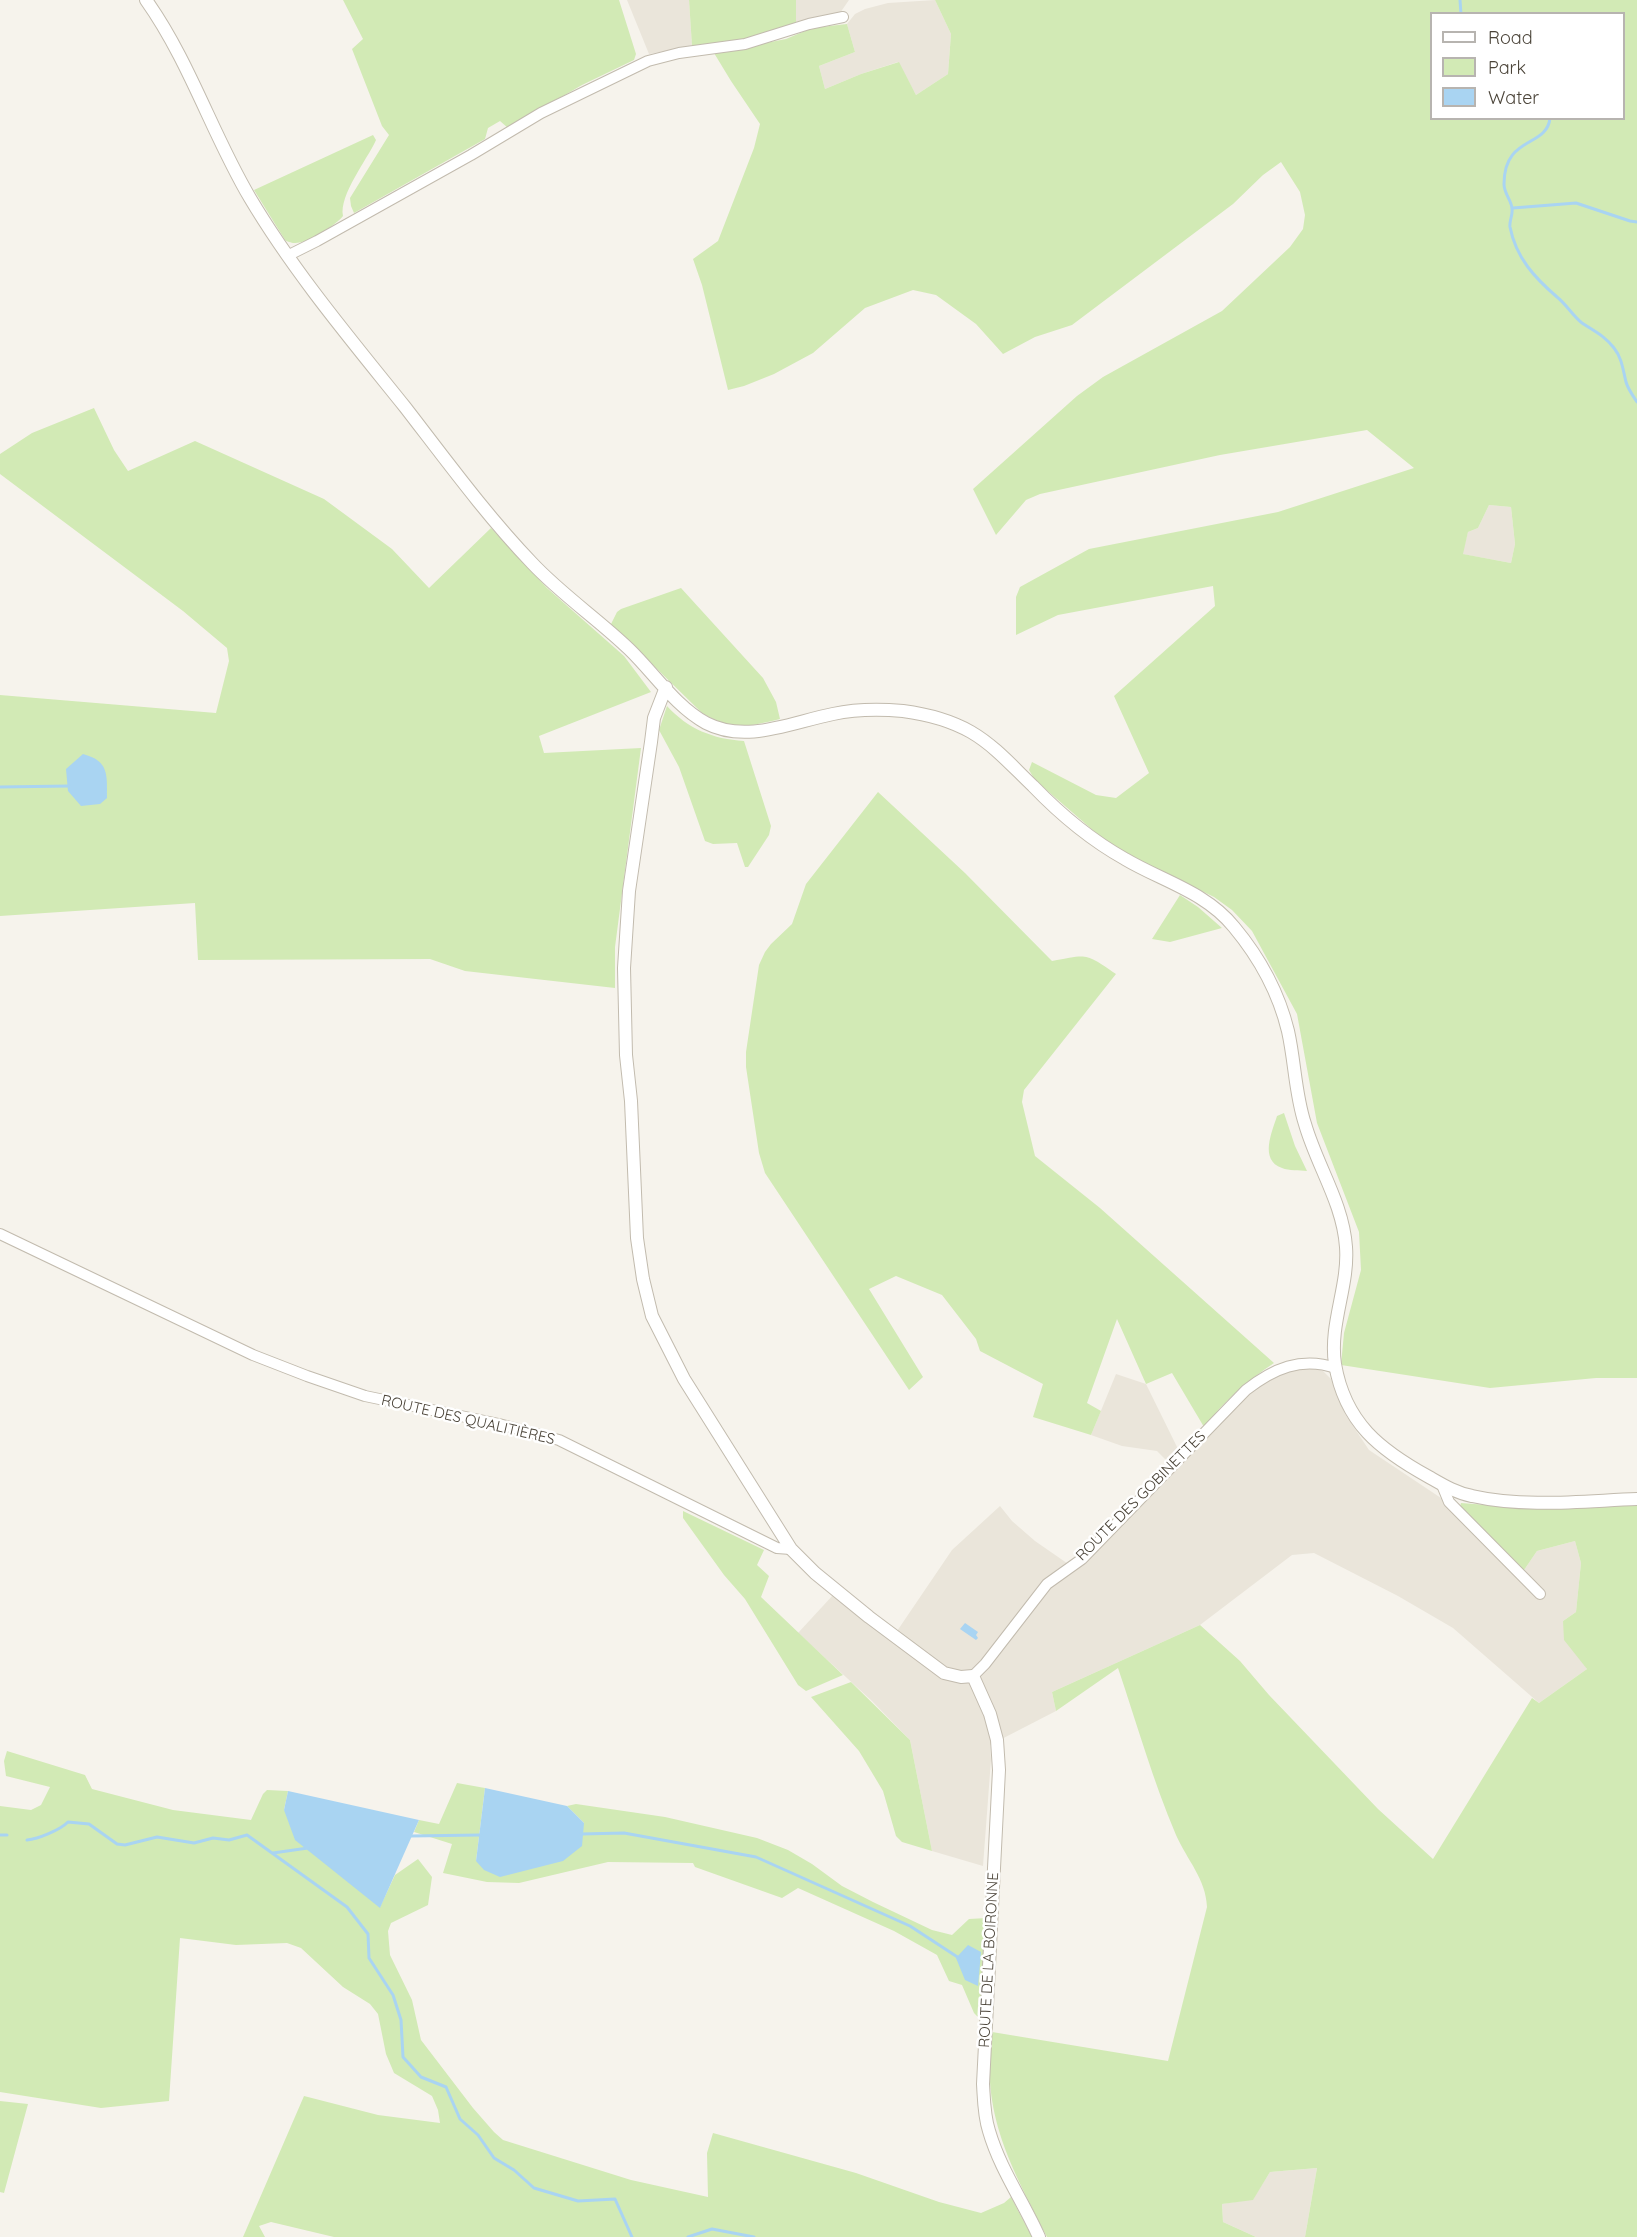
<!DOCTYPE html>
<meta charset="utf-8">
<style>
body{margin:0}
#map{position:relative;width:1637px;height:2237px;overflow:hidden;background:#f6f3ec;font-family:Quicksand,sans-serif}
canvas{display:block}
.legend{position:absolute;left:1430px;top:12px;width:195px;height:108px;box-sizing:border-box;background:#fff;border:2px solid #b7b4b0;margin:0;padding:8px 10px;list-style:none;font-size:18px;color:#4b4439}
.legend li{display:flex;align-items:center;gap:12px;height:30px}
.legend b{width:30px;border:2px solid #b7b4b0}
</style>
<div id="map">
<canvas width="1637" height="2237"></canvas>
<ul class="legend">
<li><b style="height:8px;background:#fff"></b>Road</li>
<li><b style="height:16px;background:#d2eab5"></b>Park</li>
<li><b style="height:16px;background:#a9d4f2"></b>Water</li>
</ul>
</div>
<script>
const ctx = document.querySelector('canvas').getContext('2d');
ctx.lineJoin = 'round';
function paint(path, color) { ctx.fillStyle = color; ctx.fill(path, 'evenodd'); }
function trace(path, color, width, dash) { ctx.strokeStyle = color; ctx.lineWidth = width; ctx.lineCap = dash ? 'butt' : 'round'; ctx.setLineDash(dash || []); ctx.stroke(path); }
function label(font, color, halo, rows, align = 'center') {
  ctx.font = font + ' Quicksand,sans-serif'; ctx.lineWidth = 5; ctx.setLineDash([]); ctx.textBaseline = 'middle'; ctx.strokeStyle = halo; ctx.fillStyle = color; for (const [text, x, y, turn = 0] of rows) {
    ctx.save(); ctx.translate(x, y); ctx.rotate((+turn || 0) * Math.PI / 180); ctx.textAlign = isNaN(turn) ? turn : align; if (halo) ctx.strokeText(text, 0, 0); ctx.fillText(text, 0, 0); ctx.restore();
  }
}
const residential = new Path2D(`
 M627,0H689L692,46L649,54Z
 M796,0H849L840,13L796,23Z
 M935,0L951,34L948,74L916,95L898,62L861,74L825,89L819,66L855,52L847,24L855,14L865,9L888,3Z
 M1489,505L1511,507L1515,544L1511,563L1462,554L1468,532L1478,528Z
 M1304,1368H1313L1323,1371L1331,1379L1345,1414L1369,1450L1459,1510L1522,1573L1537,1551L1575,1541L1581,1563L1576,1612L1563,1621L1587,1669L1539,1703L1453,1628L1398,1596L1314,1553L1292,1555L1200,1625L1052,1692L1056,1711L990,1745L991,1760L983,1866L932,1851L910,1740L872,1701L798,1633L834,1594L893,1637L952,1550L1000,1506L1012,1521L1035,1541L1074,1568L1255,1389L1281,1373Z
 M1116,1374L1146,1384L1179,1451L1169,1463L1157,1451L1122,1446L1091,1435Z
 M1317,2168L1305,2237H1256L1223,2222L1222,2204L1253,2199L1270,2172Z`);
const green = new Path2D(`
 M343,0H619L636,54L634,60L582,85L508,128L500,121L488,128L485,139L354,213L351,206L350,198L389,135L382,126L352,49L363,39Z
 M689,0H796V23L747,39L692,46Z
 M935,0H1637V1378H1596L1490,1388L1341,1365L1344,1333L1361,1270L1359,1232L1317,1123L1297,1014L1252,931L1232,910L1214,897L1129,856L1103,839L1035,780L1029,770L1032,762L1096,795L1116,798L1149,773L1114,696L1215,606L1213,586L1058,615L1016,635V597L1020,587L1089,549L1278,512L1414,468L1367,430L1220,455L1040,494L1026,500L996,535L973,489L1077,396L1103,377L1222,311L1290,247L1303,229L1305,215L1300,192L1281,162L1263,175L1233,204L1072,325L1035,337L1003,354L976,324L936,295L913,290L865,308L813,353L774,374L744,386L728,390L702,285L693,259L718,241L754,148L760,124L731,81L714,53L786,39L812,28L847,24L855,52L819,66L825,89L861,74L899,62L916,95L948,74L951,34ZM1432,14H1624V118H1432ZM1489,505L1511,507L1515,544L1511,563L1463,554L1468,532L1478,528Z
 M373,135L376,140C367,160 339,195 343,216C335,226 307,244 294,243C292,243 286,241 285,240L254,190Z
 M94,408L114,450L128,471L195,441L324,499L392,549L429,588L491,528L547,588L624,656L651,692L539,736L544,753L641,748L615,947V988L465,971L430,959L198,960L195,903L0,916V695L216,713L229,661L227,648L183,611L0,474V454L32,433Z
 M681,588L763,678L776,702L780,719C746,727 734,731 702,713L611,624L617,612L621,609Z
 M667,706C688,729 713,739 744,741L771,826L769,835L748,867H745L737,843L713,844L705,841L679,767L659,730Z
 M878,792L965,873L1052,961C1089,954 1085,953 1116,974L1024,1090L1022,1102L1035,1156L1100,1208L1274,1363C1246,1382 1225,1400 1204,1427L1172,1373L1146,1384L1117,1319L1087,1403L1101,1411L1091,1435L1033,1417L1043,1384L980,1351L976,1339L942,1295L896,1276L869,1289L923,1377L909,1390L765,1173L759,1153L746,1067V1052L759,965L765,952L771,944L792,924L806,884Z
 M1180,895L1198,907L1222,928L1170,942L1152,939Z
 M1284,1113L1295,1146L1307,1171C1299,1170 1289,1171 1282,1168C1259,1160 1272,1132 1277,1116Z
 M1461,1503L1526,1508L1637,1504V2237H1305L1317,2168L1270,2172L1253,2200L1222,2204L1223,2222L1256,2237H1047C1012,2168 980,2114 992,2032L1168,2061L1207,1907C1206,1879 1187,1860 1176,1835C1153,1781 1137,1724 1118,1668L1056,1711L1052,1692L1200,1625L1240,1661L1269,1695L1378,1809L1433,1859L1532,1698L1539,1703L1587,1669L1564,1640L1563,1621L1576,1612L1581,1563L1575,1541L1537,1551L1522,1573L1459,1510Z
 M683,1511L764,1550L757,1565L769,1576L761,1597L843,1675L806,1691L798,1685L745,1599L724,1575L683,1518Z
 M851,1682L910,1740L932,1851L902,1842L896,1836L883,1791L859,1751L811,1697Z
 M7,1751L85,1775L92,1789L173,1810L251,1820L263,1794L267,1790L288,1791L284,1810L380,1907L395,1875L418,1859L432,1877L428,1905L391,1923L388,1931L390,1955L412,2000L421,2040L473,2108L494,2132L503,2140L631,2180L708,2197L707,2153L713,2133L856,2173L939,2202L981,2213L1004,2203L1011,2197L1032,2237H334L271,2222L259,2226L265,2237H243L304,2096L378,2115L440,2123L438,2110L432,2096L394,2073L386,2054L378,2014L370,2004L343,1987L301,1948L287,1943L236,1945L180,1938L169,2101L101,2108L0,2092V1806L31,1810L41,1805L50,1787L6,1776L4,1761Z
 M457,1783L485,1788L476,1861L584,1823L567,1806L576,1804L665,1817L757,1838L788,1850L812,1864L842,1886L873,1902L932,1930L952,1935L969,1919L987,1918L980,2019L974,2013L962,1985L949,1981L937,1955L894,1931L798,1888L782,1898L695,1867L693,1863L608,1862L519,1883L487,1882L443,1873L452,1844L414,1832L419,1820L439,1824Z
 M0,2101L28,2104L4,2193L0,2192Z`);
const water = new Path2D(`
 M83,754C109,761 107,774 107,798L100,804L81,806L68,791L66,769Z
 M965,1623L978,1632L976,1635L978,1638L976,1640L960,1629Z
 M485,1788L567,1806L584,1823L582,1846L563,1861L500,1877L484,1870L476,1861Z
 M288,1791L419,1820L380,1908L295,1840L284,1810Z
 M968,1945L981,1952L978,1986L965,1980L956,1958Z`);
const stream = new Path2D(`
 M1460,0L1461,14
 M1550,118C1547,148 1504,135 1504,184C1504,194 1512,201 1512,209C1513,215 1509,221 1510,227C1516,258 1535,278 1557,297C1566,304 1573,316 1582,323C1594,331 1605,336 1614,348C1622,358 1623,370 1626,382C1628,389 1633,396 1637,402
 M1513,208L1576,203L1630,221L1637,222
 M0,787L69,786
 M581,1834L624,1833L756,1857L910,1926L959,1958
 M0,1835H7
 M410,1836L481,1835
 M27,1840C38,1839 60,1830 68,1822L89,1824L117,1844L125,1845L157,1837L194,1843L213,1838L229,1840L247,1835L347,1907L368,1934L369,1958L393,1995L401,2020L403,2057L421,2077L446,2087L460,2119L478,2135L494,2158L514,2170L534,2188L578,2201L615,2199L632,2237
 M273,1853L308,1848
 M688,2237L712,2229L754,2237`);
const minor = new Path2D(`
 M289,255L317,241L471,155L541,113L648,61L679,53L745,44L809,24L843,17
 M0,1234L253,1355L307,1376L365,1396L499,1424L559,1440L777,1548L791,1549
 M1442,1485L1449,1502L1540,1594
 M973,1676L985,1664L1047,1584L1082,1559L1246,1390C1273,1369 1301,1356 1336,1368`);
const tertiary = new Path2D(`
 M146,0C190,62 212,134 250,198C294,272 352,341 405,407C446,460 486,515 532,563C562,595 598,619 629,649C654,673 675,706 706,723C746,744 792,722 833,714C856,709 880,709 903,711C926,714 950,720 971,732C995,746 1013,767 1033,786C1060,814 1091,840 1125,859C1162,881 1206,892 1234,927C1259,957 1279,994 1288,1031C1295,1062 1295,1094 1305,1124C1317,1166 1343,1203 1346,1247C1349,1286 1329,1324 1335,1364C1345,1423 1380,1450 1429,1477C1443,1485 1456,1493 1472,1496C1525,1508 1583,1501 1637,1499
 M666,687L654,718L651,742L629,891L624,968L626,1055L631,1101L637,1238L643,1279L652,1316L684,1379L791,1549L815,1573L869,1617L944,1673L961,1677L973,1676L990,1714L997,1740L999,1770L983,2084C984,2100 984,2116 989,2131C1000,2169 1023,2201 1039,2237`);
const streetNames = [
 ["ROUTE DES QUALITIÈRES",468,1420,13],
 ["ROUTE DES GOBINETTES",1141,1496,-45],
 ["ROUTE DE LA BOIRONNE",989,1960,-87]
];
paint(residential, '#eae5da');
paint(green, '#d2eab5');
paint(water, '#a9d4f2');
trace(stream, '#a9d4f2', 3);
trace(minor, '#c2bbae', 12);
trace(tertiary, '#c2bbae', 14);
trace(minor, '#fff', 10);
trace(tertiary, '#fff', 12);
label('15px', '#4b4439', '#fff', streetNames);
</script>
